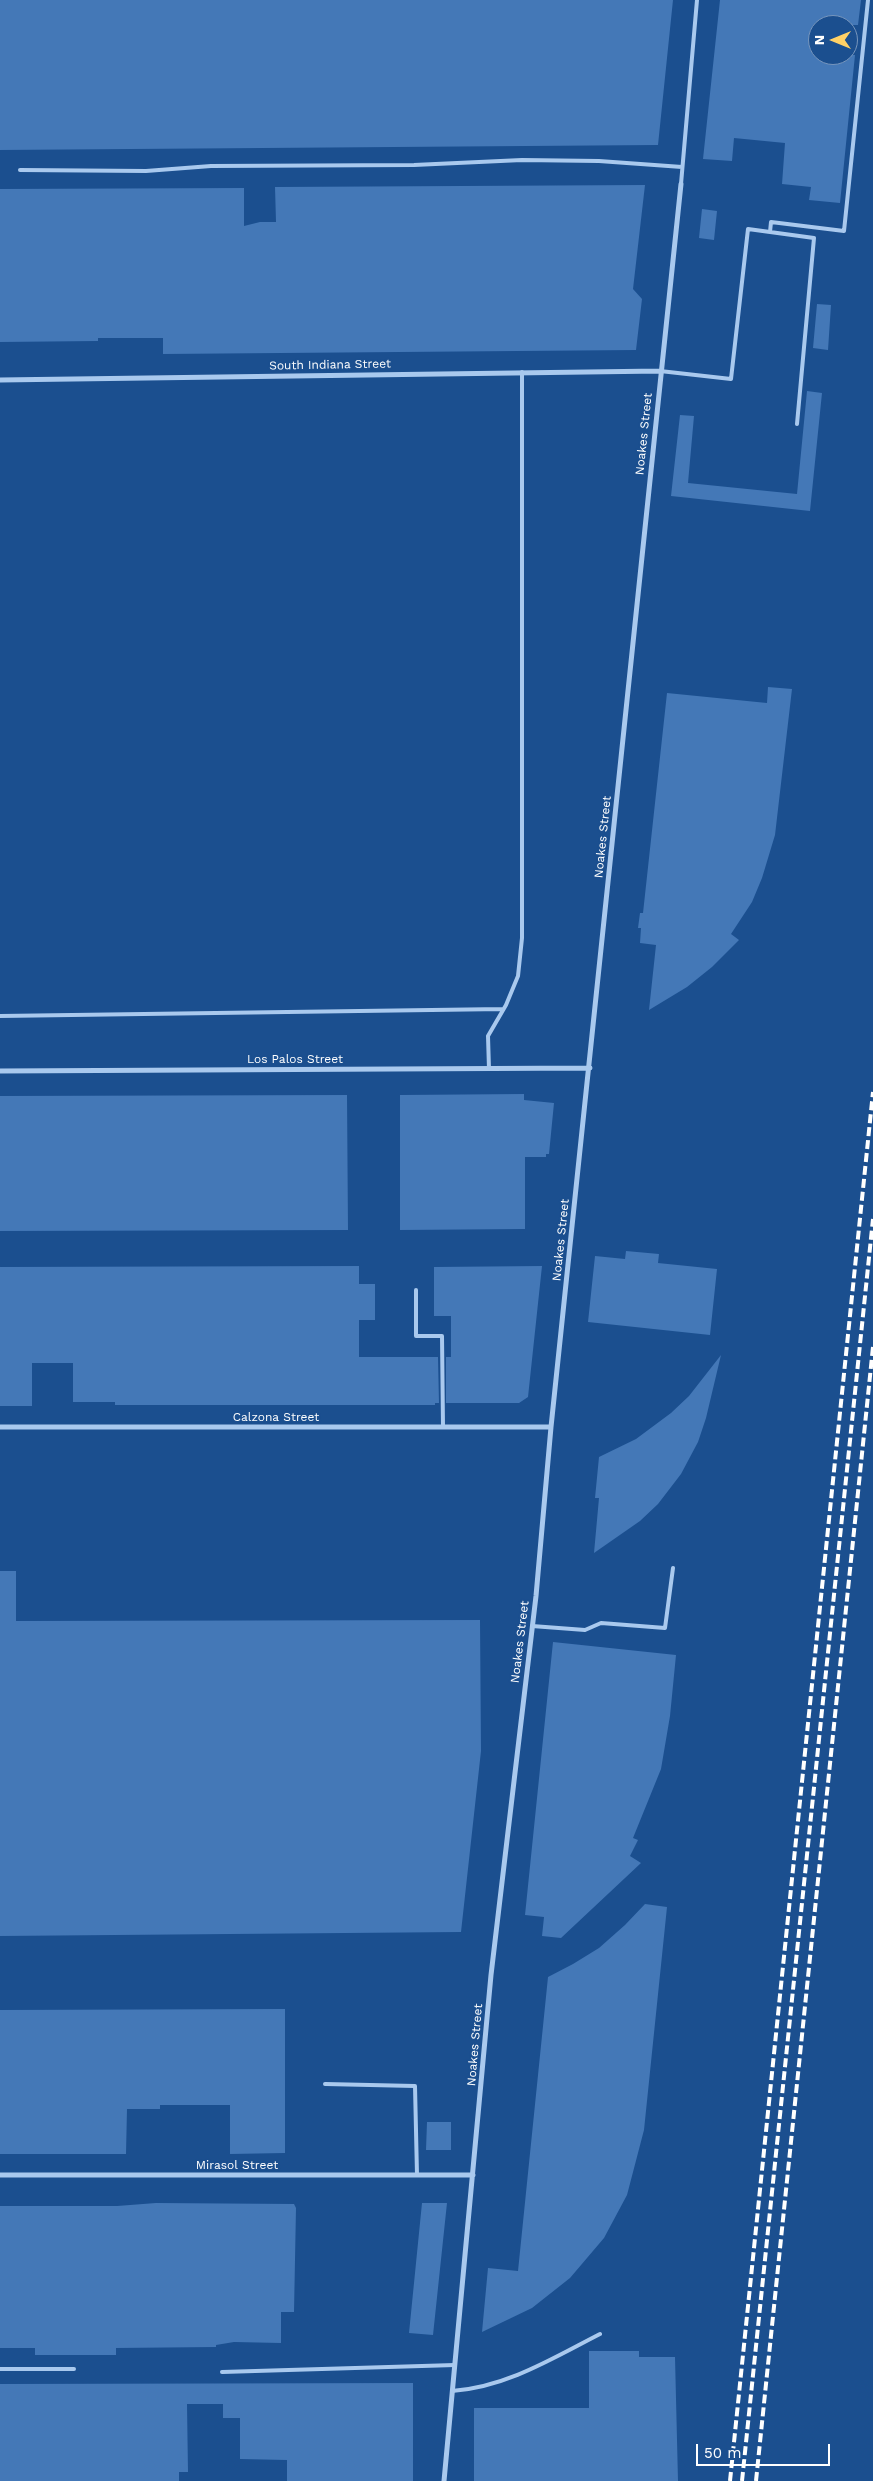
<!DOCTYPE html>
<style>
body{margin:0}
#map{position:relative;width:873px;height:2481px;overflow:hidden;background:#1b4f8f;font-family:"Work Sans",sans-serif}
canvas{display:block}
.north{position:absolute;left:808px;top:15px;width:50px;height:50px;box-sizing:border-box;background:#1b4f8f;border:1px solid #7695bc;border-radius:50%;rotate:270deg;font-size:14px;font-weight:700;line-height:20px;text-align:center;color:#fff}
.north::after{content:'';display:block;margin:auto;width:18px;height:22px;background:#ffd166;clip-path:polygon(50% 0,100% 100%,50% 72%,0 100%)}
.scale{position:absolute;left:696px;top:2444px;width:134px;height:22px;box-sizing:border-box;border:2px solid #fff;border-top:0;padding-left:6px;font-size:15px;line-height:18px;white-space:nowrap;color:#fff;-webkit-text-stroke:4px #1b4f8f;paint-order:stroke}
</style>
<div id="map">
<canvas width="873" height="2481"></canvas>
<div class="north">N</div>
<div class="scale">50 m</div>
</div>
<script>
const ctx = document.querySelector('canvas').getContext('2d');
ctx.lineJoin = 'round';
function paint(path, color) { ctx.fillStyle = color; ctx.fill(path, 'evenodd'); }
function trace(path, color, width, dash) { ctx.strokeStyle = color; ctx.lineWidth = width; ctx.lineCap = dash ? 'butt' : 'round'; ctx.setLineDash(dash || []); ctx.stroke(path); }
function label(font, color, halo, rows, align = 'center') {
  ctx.font = font + ' "Work Sans",sans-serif'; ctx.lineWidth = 4; ctx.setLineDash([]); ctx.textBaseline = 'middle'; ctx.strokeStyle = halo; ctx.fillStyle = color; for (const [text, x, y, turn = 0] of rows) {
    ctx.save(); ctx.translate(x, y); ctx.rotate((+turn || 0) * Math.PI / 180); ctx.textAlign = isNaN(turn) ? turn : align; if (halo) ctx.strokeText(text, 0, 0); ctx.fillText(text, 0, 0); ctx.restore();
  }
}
const building = new Path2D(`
 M0,0H673L658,145L0,150Z
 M720,0H861L858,25H818V55H855L840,203L809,200L811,187L782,184L785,143L734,138L732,161L703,159Z
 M645,185L633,289L642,299L636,350L163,354V338H98V341L0,342V189L244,188V226L260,222H276L275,187Z
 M702,209L717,211L714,240L699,238Z
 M817,304L831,305L828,350L813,348Z
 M807,391L822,393L810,511L671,496L680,415L694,416L688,483L797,494Z
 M768,687L792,689L775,835L762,878L752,902L731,934L739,940L712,967L687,987L649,1010L656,945L640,943L641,928H638L640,913H643L667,693L767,703Z
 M524,1094V1100L554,1103L549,1154H546V1157H525V1229L400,1230V1095Z
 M347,1095L348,1230L0,1231V1096Z
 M626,1251L659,1254L658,1263L717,1269L710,1335L588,1322L595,1256L625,1259Z
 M359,1266V1284H375V1320H359V1357H438L439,1403H435V1405H115V1402H73V1363H32V1406H0V1267Z
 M542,1266L528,1397L519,1403H446V1357H451V1316H434V1267Z
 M721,1355L706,1418L698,1442L681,1474L658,1504L640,1521L594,1553L599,1498H595L599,1457L636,1439L671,1413L689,1396Z
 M0,1571H16V1621L480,1620L481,1751L461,1932L0,1936Z
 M553,1642L676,1655L670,1716L661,1769L633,1838L638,1840L630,1856L641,1863L561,1938L542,1936L544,1917L525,1915Z
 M645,1904L667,1907L644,2130L627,2195L604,2238L570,2278L532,2308L482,2332L488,2268L518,2271L548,1977L573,1964L599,1948L625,1925Z
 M285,2009V2153L230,2154V2105H160V2109H127L126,2154H0V2010Z
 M427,2122H451V2150H426Z
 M156,2203L294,2204L296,2208L294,2312H281V2343L234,2342L216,2345V2347L116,2348V2355H35V2348H0V2206H117Z
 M422,2203H447L433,2335L409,2333Z
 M589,2351H639V2357H675L678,2481H474V2408H589Z
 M413,2383V2481H287V2460L240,2459V2418H223V2404H187L188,2472H179V2481H0V2384Z`);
const service = new Path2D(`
 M20,170L146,171L211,166L414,165L522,160L599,161L682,167
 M681,184L697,0
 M770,232L771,222L844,231L868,0
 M660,371L731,379L748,229L814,238L797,424
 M0,1016L503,1009
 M489,1069L488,1036L506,1005L518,976L522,938V372
 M416,1290V1336H442L443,1427
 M532,1626L585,1630L601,1623L665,1628L673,1568
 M325,2084L415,2086L417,2175
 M0,2369H74
 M222,2372L455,2365
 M452,2391C507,2387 553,2358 600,2334`);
const minor = new Path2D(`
 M0,380L660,371
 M0,1071L590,1068
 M0,1427H551
 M0,2175H473
 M444,2481L491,1975L536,1596L551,1427L681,184`);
const rail = new Path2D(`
 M730,2481L873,1092
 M742,2481L873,1219
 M756,2481L873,1347`);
const streetNames = [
 ["South Indiana Street",330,365,-1],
 ["Noakes Street",644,434,-84],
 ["Noakes Street",603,837,-84],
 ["Los Palos Street",295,1059],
 ["Noakes Street",561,1240,-84],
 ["Calzona Street",276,1417],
 ["Noakes Street",520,1642,-83],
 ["Noakes Street",475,2045,-85],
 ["Mirasol Street",237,2165]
];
paint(building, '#4478b7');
trace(service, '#a9c9ee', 4);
trace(minor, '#a9c9ee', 5);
trace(rail, '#fff', 4, [9, 4]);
label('12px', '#fff', '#1b4f8f', streetNames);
</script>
